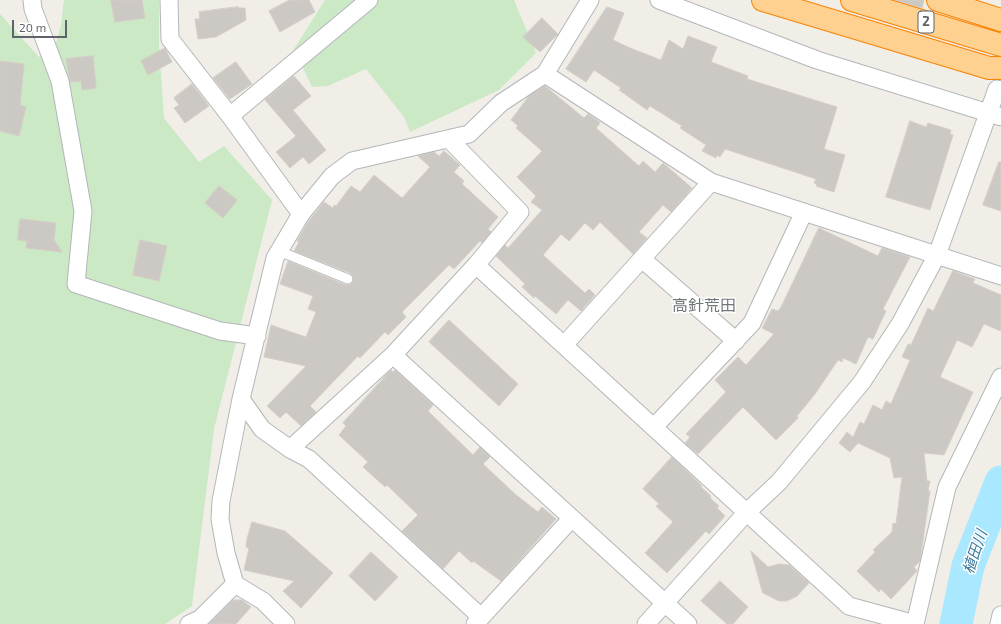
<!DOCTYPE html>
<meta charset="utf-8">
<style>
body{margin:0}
#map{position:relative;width:1001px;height:624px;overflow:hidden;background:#f1eee8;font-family:"Exo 2",sans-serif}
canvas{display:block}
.scale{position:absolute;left:12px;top:20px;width:55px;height:18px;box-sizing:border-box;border:2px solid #5f6468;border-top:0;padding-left:5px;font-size:12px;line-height:14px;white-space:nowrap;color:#5f6468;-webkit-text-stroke:3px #fff;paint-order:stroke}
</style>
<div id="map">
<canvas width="1001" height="624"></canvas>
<div class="scale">20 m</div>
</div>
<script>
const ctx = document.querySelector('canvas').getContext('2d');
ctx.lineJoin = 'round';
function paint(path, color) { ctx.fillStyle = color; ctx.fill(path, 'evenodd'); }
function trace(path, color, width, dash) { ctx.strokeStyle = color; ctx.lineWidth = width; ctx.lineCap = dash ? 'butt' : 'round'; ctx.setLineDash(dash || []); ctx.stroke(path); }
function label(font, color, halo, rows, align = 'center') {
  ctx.font = font + ' "Exo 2","Noto Sans JP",sans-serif'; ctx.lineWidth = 3; ctx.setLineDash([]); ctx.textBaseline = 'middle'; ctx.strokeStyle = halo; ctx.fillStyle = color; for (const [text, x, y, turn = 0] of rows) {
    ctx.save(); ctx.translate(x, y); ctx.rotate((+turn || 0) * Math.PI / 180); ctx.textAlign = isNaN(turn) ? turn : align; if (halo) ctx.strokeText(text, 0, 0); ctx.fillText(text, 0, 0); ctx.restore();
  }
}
const green = new Path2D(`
 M64,0H159V45L164,118L199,162L224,146L272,200L214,429L192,606L165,624H0V14L39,57L54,50L61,25Z
 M325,0H514L536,53L499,90L410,132L404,117L366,69L328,86L312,87L294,49Z`);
const river = new Path2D(`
 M956,624L968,566L1001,482`);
const building = new Path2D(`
 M111,0H142L145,18L115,22Z
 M290,0H309L315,12L280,32L269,11Z
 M895,0H924L922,8Z
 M238,7V8H245L246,20L216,37L198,39L195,19H200L199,12Z
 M607,7L624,13L613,40L630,48L661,60L669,40L683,49L688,36L717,47L711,62L748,76L747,79L837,107L824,149L845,155L834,192L816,186L817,184L814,183L816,179L725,149L720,157L717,155L716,158L702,151L706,145L680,128L682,126L650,106L647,110L619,90L621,88L594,70L586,82L566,69Z
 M542,18L558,34L540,52L523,37Z
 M165,48L172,62L148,75L141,61Z
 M93,56L96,88L82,90L81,81L70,82L66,59Z
 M0,61L24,64L20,105L26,107L19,136L0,131Z
 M236,62L252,84L230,99L213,78Z
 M294,76L311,96L293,110L326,150L309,164L303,157L290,168L276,152L296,136L265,100Z
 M192,84L209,106L185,123L174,108L179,105L174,98Z
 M545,86L584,118L588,114L597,120L600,123L596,128L639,166L643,161L655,172L663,163L692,188L671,212L663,205L639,232L647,238L633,254L600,222L593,230L585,223L569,241L561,234L543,255L585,293L589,289L595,295L581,311L568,300L556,314L535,296L534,298L522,287L525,284L496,256L505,245L508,248L542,210L531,202L536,196L517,177L542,151L516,128L518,126L511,120L529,96Z
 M910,121L926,127L928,123L951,130L950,134L953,135L930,210L886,197Z
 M444,151L460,165L454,172L464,181L462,184L498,217L488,229L491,232L482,243L480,241L454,269L449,265L402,312L406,317L388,335L385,332L360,358L358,356L310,406L316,412L301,426L286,412L280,418L267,406L306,366L264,357L271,325L306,337L316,312L308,309L313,296L280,284L288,261L346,285L351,284L354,281L353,276L350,273L294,251L299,242L297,241L308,222L324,202L333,208L334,205L336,206L351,186L360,192L374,175L402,198L430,167L418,156L434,152L439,156Z
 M999,162H1001V211L983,205Z
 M219,186L237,200L223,218L205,203Z
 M20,219L56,223L54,240L62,252L26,248L27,241L18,240Z
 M819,228L878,256L882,248L910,257L883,309L886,311L873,339L868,337L856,364L843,358L842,362L838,360L815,394L797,416L798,418L776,440L743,407L698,454L685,443L690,437L686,434L726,392L715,380L738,357L746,365L774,334L762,328L772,309L778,311L781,307Z
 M140,240L167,246L159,281L133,275Z
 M953,271L975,279L973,283L1001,295V331L984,324L972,347L957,340L940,377L973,392L944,455L924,453L927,481H930L928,491H930L921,555L920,561L914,567L917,571L891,599L881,589L879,592L857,571L875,552L873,550L892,532L893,523L896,524L902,477L894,478L890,458L858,443L850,452L839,443L847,432L853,437L860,422L864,424L873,405L882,410L886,401L891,404L910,360L902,357L908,344L911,345L928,308L933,311Z
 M449,320L518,384L499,406L429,342Z
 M391,370L393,372L395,370L433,405L428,411L473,455L480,447L490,457L483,464L515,494L538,512L542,507L556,519L501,581L473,561L472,563L459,551L443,569L402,531L418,515L387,485L385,487L363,467L368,462L339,435L346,426L343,423Z
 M672,457L702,486L701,487L711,496L710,498L719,506L717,508L725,516L709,534L706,531L667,573L645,553L673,522L656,506L659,504L643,489Z
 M252,522L285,531L333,573L301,608L283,591L294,581L244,570L249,548L246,547L247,539Z
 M751,551L768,567L779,564L789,565L809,583L797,596L787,601H779L763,593Z
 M371,552L398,577L375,601L349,576Z
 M720,581L748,607L733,624H727L701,601Z
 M233,600H242L251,607L236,624H209Z`);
const service = new Path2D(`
 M279,251L348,279`);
const minor = new Path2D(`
 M32,0L33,9L60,81L83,211L76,284L220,331L257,336
 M169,0L170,39L230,116L301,214
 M659,0L817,60L1001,117
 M545,74L711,182L1001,276
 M230,116L369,0
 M642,259L736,341
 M476,265L849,606L915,624
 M564,345L711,182
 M393,355L688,624
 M241,399L262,429L290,449L309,459L481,617
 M654,427L752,323L804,212
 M290,449L393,355L476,265L520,212L449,139
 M235,584L263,601L286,624
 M189,624L200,619L235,584L226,553L220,519L221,501L241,399L275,258L301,214L332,176L352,161L469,134L501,103L545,74L590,0
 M475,624L572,518
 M646,624L747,512L779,482L862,382L900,324L937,255L997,89
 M915,624L947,487L1001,377
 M999,624L1001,615`);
const motorway = new Path2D(`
 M763,0L989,68H1001
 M852,0L1001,45
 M938,0L1001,20`);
const shields = [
 [926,22,16]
];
const shieldNames = [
 ["2",926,22]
];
const waterNames = [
 ["植田川",975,552,-71]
];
const quarterNames = [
 ["高針荒田",704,306]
];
paint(green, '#cae9c4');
trace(river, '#aae8ff', 33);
paint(building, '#ccc9c5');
trace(building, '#d6cec6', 1);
trace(service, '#b3b6ba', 11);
trace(minor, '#b3b6ba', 19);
trace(motorway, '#f98200', 24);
trace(service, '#fff', 9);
trace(minor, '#fff', 17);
trace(motorway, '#ffd191', 22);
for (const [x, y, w] of shields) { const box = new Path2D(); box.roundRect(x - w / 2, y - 11, w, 22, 3); ctx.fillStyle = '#fff'; ctx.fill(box); trace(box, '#5f6468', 1); }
label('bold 13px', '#5f6468', null, shieldNames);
label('italic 15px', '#3a789a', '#fff', waterNames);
label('16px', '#70777a', '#fff', quarterNames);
</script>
